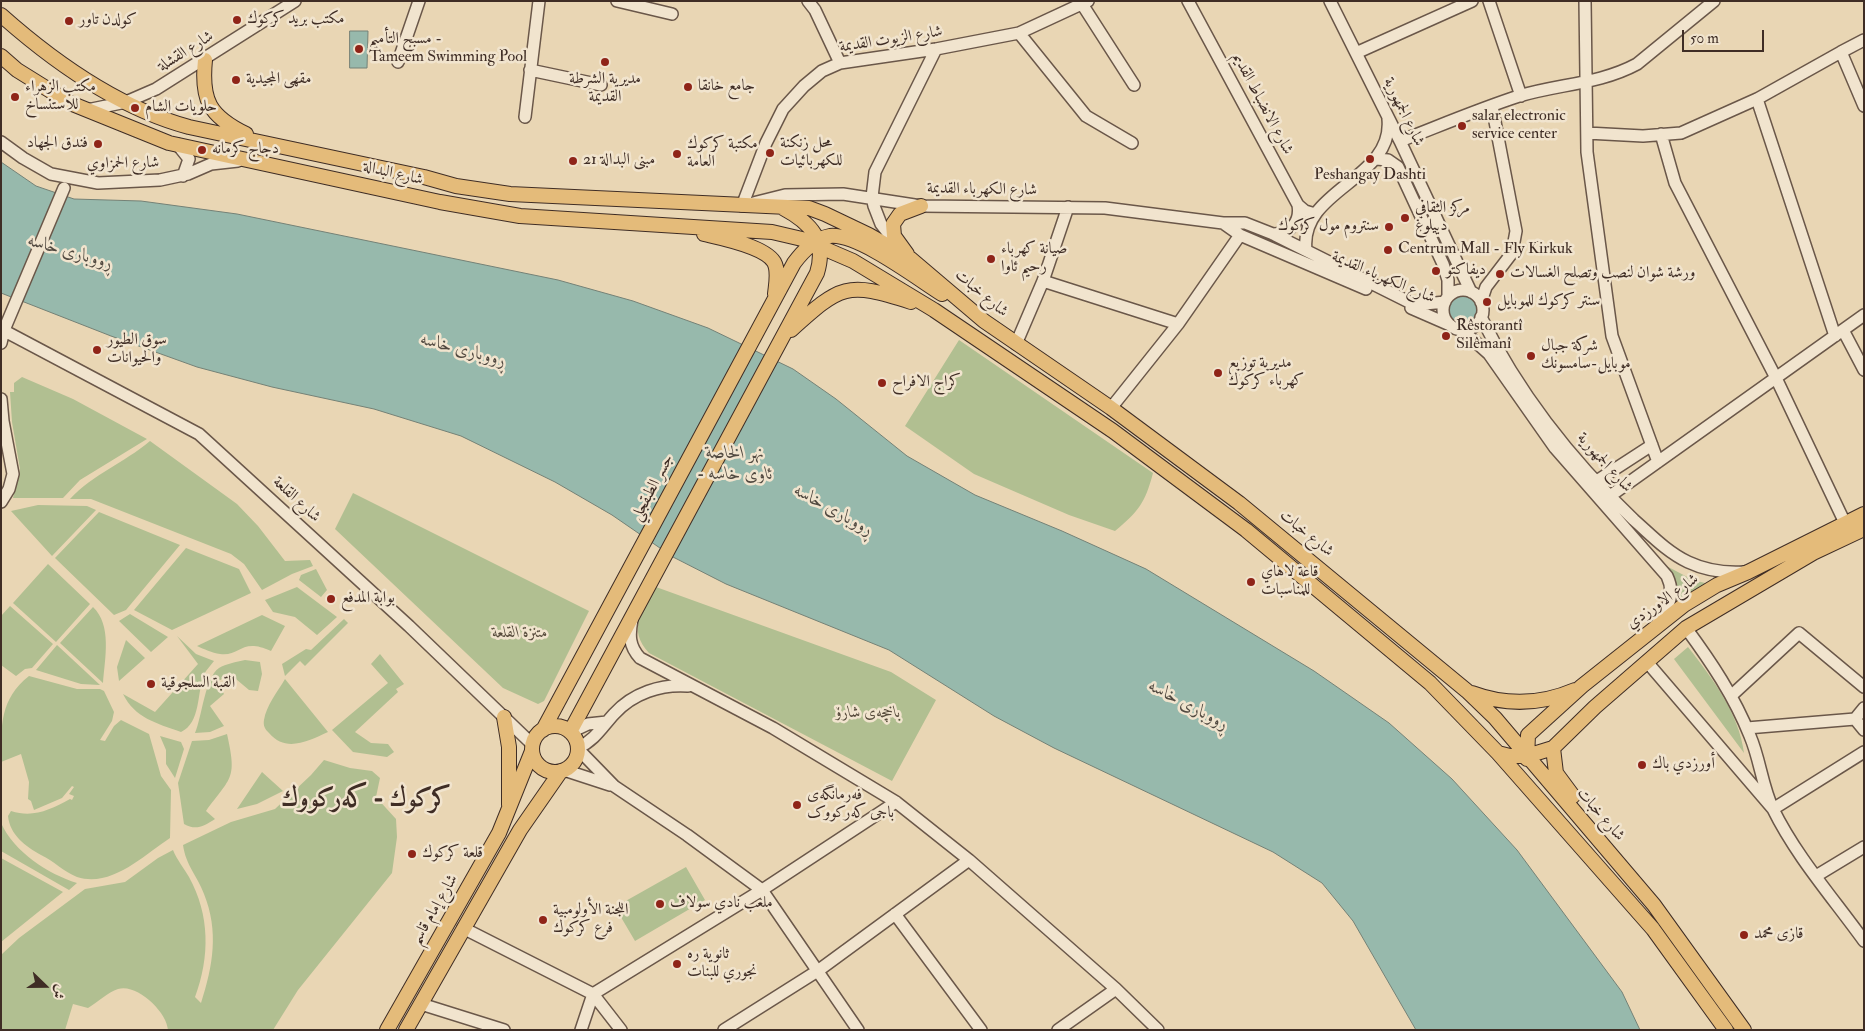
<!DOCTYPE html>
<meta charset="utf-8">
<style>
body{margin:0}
#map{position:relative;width:1865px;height:1031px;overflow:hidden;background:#e9d6b4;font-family:"IM FELL Double Pica",Amiri,serif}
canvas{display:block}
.frame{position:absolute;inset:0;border:2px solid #3f2d25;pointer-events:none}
.north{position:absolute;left:20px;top:961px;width:50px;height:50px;-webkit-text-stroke:4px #f1e4ce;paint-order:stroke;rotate:112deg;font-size:14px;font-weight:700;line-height:20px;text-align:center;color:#3f2d25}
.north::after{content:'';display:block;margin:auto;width:18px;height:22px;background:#3f2d25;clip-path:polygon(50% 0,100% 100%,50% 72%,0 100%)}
.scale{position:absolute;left:1682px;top:30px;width:82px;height:22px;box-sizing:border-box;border:2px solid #3f2d25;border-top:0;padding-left:6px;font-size:15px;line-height:18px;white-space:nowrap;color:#3f2d25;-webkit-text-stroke:4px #f1e4ce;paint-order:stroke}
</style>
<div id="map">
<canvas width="1865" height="1031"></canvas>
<div class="frame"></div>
<div class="north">ش</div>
<div class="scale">50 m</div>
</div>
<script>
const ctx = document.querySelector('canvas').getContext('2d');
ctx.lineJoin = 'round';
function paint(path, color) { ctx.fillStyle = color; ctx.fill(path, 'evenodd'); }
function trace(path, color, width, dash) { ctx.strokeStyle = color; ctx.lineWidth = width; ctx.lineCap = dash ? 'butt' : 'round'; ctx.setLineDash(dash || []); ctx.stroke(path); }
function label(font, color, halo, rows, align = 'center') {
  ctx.font = font + ' "IM FELL Double Pica",Amiri,serif'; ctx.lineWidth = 5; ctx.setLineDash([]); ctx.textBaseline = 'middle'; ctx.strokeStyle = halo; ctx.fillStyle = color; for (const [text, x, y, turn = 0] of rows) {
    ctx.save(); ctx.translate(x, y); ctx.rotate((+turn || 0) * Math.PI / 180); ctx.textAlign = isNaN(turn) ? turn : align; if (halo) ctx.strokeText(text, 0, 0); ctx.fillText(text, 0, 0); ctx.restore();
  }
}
const green = new Path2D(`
 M959,340L1153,473C1145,503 1139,511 1115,531L1069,515L974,474L905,426Z
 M22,377L73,399L147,439L80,480L63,498H13L20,469L12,422L10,392H14V383Z
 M150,441L237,504L258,526L285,561L310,560L313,566L292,574L262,590L244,564L231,554L91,499H70C93,474 124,463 150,441Z
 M353,493L589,611L544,701L538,704L503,688L335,529Z
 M38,505L87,506L96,510L52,556L11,511Z
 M99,512L180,545L126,610L114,615L55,558Z
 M186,548L239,569L251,593L172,630L134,610Z
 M1657,561L1693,580L1713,585L1676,603L1677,586Z
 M48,564L90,604L56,642L13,603Z
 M316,569L327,590L321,597L299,580L301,575Z
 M297,587L337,617L317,635L295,617L273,612L265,600Z
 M656,587L891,672L936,700L892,781L649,653C627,629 642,611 656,587Z
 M10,606L53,644L32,668L25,669L16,676L1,665V616Z
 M93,607C112,625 105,658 103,683L60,643Z
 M130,614L168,637L151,652L119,621Z
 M262,615L285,626L271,651C241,637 240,657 220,654C212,653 204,649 197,646Z
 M344,619L348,623L305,666L300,661L285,676L282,664L306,649L311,650Z
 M177,636L196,654L214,661C211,665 207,669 204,674C197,692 201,723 181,732C156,723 135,718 123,694L155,712L198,664Z
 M126,640L145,658L119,681L117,667Z
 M57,645L100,685L81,684L36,670Z
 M1688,647C1712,678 1739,713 1744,753L1674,659Z
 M380,654L404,684L396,689L398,692L355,732L371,743L388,744L394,752L387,757L353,752L332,730L388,683L371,664Z
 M245,660L260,662L262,674L258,691L249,690L230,674L217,682L224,694L210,706L224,726L210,732L195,733C202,717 205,677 219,668C226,664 236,662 245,660Z
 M29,676L77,689H100L104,691L114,712L112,721L100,740L105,741L114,726L121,720L149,734L161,776L171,790L170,838C144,855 112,888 77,877C64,872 54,861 41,855C25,846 10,835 8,816L11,811C33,818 50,810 70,799L72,800L74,796L69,794L74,787L72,786L62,798L34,810L31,801L28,799L29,782L21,754L1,762C1,725 0,699 29,676Z
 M285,679L328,732C308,741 286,753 269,733C265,729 263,726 264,720C266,706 278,691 285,679Z
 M227,734C237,779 232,776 206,811L215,819C204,826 196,831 184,824L178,783L192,741L209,740Z
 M160,736L181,742L184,749L175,778L166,764V750Z
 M324,760L350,768L372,771L380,778L376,797L396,819L397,837L392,873L298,990L273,1030H168C167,1012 137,983 118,989C108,992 97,1003 88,1008L73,1004L65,1030L1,1029V955L19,938L85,889L125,882L158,858L173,850C177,860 184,868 189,877C210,915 210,957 195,997L201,1003C213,966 219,931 204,894C197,875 186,866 183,845L231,822L275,809L311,775Z
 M262,772L283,791L257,804L237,809Z
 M1,823C14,852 48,874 77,883L69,890L1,851Z
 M1,858L63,892L1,942Z
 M686,867L705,900L635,941L615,907Z`);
const water = new Path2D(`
 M350,31H368L367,68H350Z
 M1,162L36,186L74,199L141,201L237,214L558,280L633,301L708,328L793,369L836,399L907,456L975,495L1062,531L1146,569L1314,671L1389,723L1452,779L1517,850L1622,992L1640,1030H1416L1353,921L1322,883L1273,852L1054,748L994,716L889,650L726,584L673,557L612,515L555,482L461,436L374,409L272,387L197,367L111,336L1,293Z
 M1448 310a15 15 0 1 1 30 0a15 15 0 1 1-30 0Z`);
const minor = new Path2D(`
 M617,1L672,14
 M808,1L815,10L840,63
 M1188,1L1298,205L1305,211L1315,214
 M1330,1L1400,141L1471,292
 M1489,1L1521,96
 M1585,1L1587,152L1612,336L1658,462
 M1082,4L1134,85
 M1019,33L1086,116L1132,143
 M1841,52L1864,40
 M1356,53L1472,1
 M398,62L419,1
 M530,70L601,85
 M1757,99L1835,336
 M87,110L126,102L156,89L295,1
 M525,117L539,1
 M1587,133L1643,136L1681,133L1757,99L1841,52L1864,106
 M1661,134L1675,183L1776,378L1845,523
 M1400,141C1439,126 1479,109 1519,96C1559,84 1600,84 1637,64L1714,1
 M1,142L23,158L51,174L98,183L160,180L188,174L211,164L238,161
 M177,144L189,159L183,176
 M1376,159L1388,160L1398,167L1443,264L1448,280V296
 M753,203L785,195L843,194L921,206L1105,208L1223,223H1245L1273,234L1415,305L1445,302
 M742,206L766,143L783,109L804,86L822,71L840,63L936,49L1019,33L1088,1
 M1223,223L1240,235L1366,289
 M1273,234C1290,234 1301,222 1298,205
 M897,245L881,224L874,206L872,197L875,172L936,49
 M1306,250C1299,189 1394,180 1388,119
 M1043,281L1178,324
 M1443 310a20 20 0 1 1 40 0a20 20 0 1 1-40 0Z
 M1481,302L1486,287L1512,253L1516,231L1492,106
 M1411,308L1450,325
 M1481,317C1518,392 1573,462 1634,520C1651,535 1667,552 1688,562C1705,570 1724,573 1743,572
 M1,329L199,434L409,626L533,745
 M1461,329L1489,354L1555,448L1667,576C1676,595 1668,607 1658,622
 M1843,330L1864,370
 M1,343L4,330L64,188
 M1016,344L1043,281L1068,207
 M1,399L3,421L13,474L9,489L1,502
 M1111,408L1178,324L1240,235
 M1595,482L1652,445
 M1610,496L1864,315
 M632,620C629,635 629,646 640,658L773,728L896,802L969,860L1116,989L1158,1030
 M1686,628C1711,662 1734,696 1750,736C1760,759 1762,786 1773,809C1796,856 1833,898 1864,941
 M1647,662L1773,809L1864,752
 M1732,695L1799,633L1864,687
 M1855,719L1864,730
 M1747,728L1855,719L1864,708
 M571,732L588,724L607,722
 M578,748C595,740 602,727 614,714C633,693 661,684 688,686
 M578,749L614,786L687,835L762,890L858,1030
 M564,770L610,785
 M1816,876L1864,847
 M895,914L981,1030
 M463,928L593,994L621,1030
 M421,1004L504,1030
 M581,1030L593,994L762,890L896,802
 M724,1030L819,970L969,860
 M1058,1030L1116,989`);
const major = new Path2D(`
 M1,15C55,63 118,108 189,127L424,177L456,186L510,194L809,208L825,214L869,235L911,259L984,321L1111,408L1239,503L1467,691L1495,718L1654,905L1744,1030
 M1,56L17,70L70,103L169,143L440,202L520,216L772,232L802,239L853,261L934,310L1113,431L1246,530L1430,683L1498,753L1653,929L1726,1030
 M205,60C201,100 209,116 246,134
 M704,234C721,238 764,246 774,262C779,271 776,284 775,294
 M907,254L894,236L893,224L900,214L921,206
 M791,330C841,285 846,281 911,302
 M1472,693C1507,706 1540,705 1575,690
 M504,717L509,747V805
 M532 749a23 23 0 1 1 46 0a23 23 0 1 1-46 0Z
 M543,730L794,263C803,251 814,239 830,236C858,233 918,279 942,294
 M570,732L817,273C827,240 811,223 783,208
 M1553,748L1556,773L1573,796
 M1498,753L1510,756H1527L1553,748L1595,707L1686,628L1813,553L1864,529
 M1527,759L1528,735L1582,686L1684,605L1717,585L1748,572L1864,514
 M387,1030L499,833L532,751
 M406,1030L520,830L561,771`);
const markers = [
 [237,20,5,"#8f2418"],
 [69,21,5,"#8f2418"],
 [359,49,5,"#8f2418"],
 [605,62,5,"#8f2418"],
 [236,80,5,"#8f2418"],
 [688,87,5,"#8f2418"],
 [15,97,5,"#8f2418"],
 [135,108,5,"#8f2418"],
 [1462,126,5,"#8f2418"],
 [98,144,5,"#8f2418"],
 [202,150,5,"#8f2418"],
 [770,153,5,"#8f2418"],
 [677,154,5,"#8f2418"],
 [1370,159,5,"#8f2418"],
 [573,161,5,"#8f2418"],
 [1405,218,5,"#8f2418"],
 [1389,227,5,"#8f2418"],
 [1388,250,5,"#8f2418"],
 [991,259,5,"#8f2418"],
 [1436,271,5,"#8f2418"],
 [1500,274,5,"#8f2418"],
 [1487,302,5,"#8f2418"],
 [1446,336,5,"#8f2418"],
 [97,350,5,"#8f2418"],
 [1531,356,5,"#8f2418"],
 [1218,373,5,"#8f2418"],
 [882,383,5,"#8f2418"],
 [1251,582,5,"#8f2418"],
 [331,599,5,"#8f2418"],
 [151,684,5,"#8f2418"],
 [1642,765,5,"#8f2418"],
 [797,805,5,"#8f2418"],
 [412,854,5,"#8f2418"],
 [660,904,5,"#8f2418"],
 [543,920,5,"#8f2418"],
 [1744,935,5,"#8f2418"],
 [677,964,5,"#8f2418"]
];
const poiNames = [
 ["مكتب بريد كركوك",247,20],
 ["کولدن تاور",79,21],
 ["مسبح التأميم -",369,40],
 ["Tameem Swimming Pool",369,58],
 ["مقهى المجيدية",246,80],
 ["مديرية الشرطة",605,80,"center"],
 ["القديمة",605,98,"center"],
 ["جامع خانقا",698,87],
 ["مكتب الزهراء",25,88],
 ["للاستنساخ",25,106],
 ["حلويات الشام",145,108],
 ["salar electronic",1472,117],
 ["service center",1472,135],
 ["فندق الجهاد",88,144,"right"],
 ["محل زنكنة",780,144],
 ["للكهربائيات",780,162],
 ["مكتبة كركوك",687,145],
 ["العامة",687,163],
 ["دجاج کرمانە",212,150],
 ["مبنى البدالة 21",583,161],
 ["Peshangay Dashti",1370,176,"center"],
 ["مركز الثقافي",1415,209],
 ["دييلوغ",1415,227],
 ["سنتروم مول كركوك",1379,227,"right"],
 ["صيانة كهرباء",1001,250],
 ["رحيم ئاوا",1001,268],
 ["Centrum Mall - Fly Kirkuk",1398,250],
 ["ديفاكتو",1446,271],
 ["ورشة شوان لنصب وتصلح الغسالات",1510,274],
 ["سنتر كركوك للموبايل",1497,302],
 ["Rêstorantî",1456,327],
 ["Silêmanî",1456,345],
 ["سوق الطيور",107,341],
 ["والحيوانات",107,359],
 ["شركة جبال",1541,347],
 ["موبايل-سامسونك",1541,365],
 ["مديرية توزيع",1228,364],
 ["كهرباء كركوك",1228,382],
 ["كراج الافراح",892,383],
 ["قاعة لاهاي",1261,573],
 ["للمناسبات",1261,591],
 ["بوابة المدفع",341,599],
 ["القبة السلجوقية",161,684],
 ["أورزدي باك",1652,765],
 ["فەرمانگەی",807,796],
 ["باجی کەرکووک",807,814],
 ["قلعة كركوك",422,854],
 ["ملعب نادي سولاف",670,904],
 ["اللجنة الأولومبية",553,911],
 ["فرع كركوك",553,929],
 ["قازی محمد",1754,935],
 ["ثانوية ره",687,955],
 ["نجوري للبنات",687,973]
];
const streetNames = [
 ["شارع الزيوت القديمة",891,40,-9],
 ["شارع القشلة",186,52,-32],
 ["شارع الانضباط القديم",1262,104,62],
 ["شارع الجمهورية",1403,112,64],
 ["شارع الحمزاوي",123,164,-1],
 ["شارع البدالة",393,174,13],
 ["شارع الكهرباء القديمة",982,190,1],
 ["شارع الكهرباء القديمة",1383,278,23],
 ["شارع خبات",981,294,40],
 ["شارع الجمهورية",1604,463,48],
 ["جسر الطبقجلي",653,488,-62],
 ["شارع القلعة",296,500,43],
 ["شارع خبات",1306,534,39],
 ["شارع الاورزدي",1663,602,-35],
 ["شارع خبات",1600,815,49],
 ["شارع إمام قاسم",435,910,-60]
];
const parkNames = [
 ["متنزة القلعة",520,634],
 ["باخچەی شارۆ",868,714]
];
const waterNames = [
 ["ڕووباری خاسە",70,253,16],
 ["ڕووباری خاسە",463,351,15],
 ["نهر الخاصة",735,454],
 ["- ئاوی خاسە",735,475],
 ["ڕووباری خاسە",833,511,29],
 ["ڕووباری خاسە",1188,706,28]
];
const townNames = [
 ["كركوك - کەرکووك",366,800]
];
paint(green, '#b1bf91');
paint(water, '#97b9ac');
trace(water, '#748176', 1);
trace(minor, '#6a5749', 14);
trace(major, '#3f2d25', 16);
trace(minor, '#f1e4ce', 11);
trace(major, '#e4bb7a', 14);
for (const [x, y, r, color] of markers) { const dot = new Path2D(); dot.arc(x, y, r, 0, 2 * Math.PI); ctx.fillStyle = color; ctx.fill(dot); trace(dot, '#f1e4ce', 2); }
label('16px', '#3f2d25', '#f1e4ce', poiNames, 'left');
label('16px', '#3f2d25', '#f1e4ce', streetNames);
label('italic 16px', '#564a3b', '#f1e4ce', parkNames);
label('italic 18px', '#514940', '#f1e4ce', waterNames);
label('bold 26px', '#3f2d25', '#f1e4ce', townNames);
</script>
